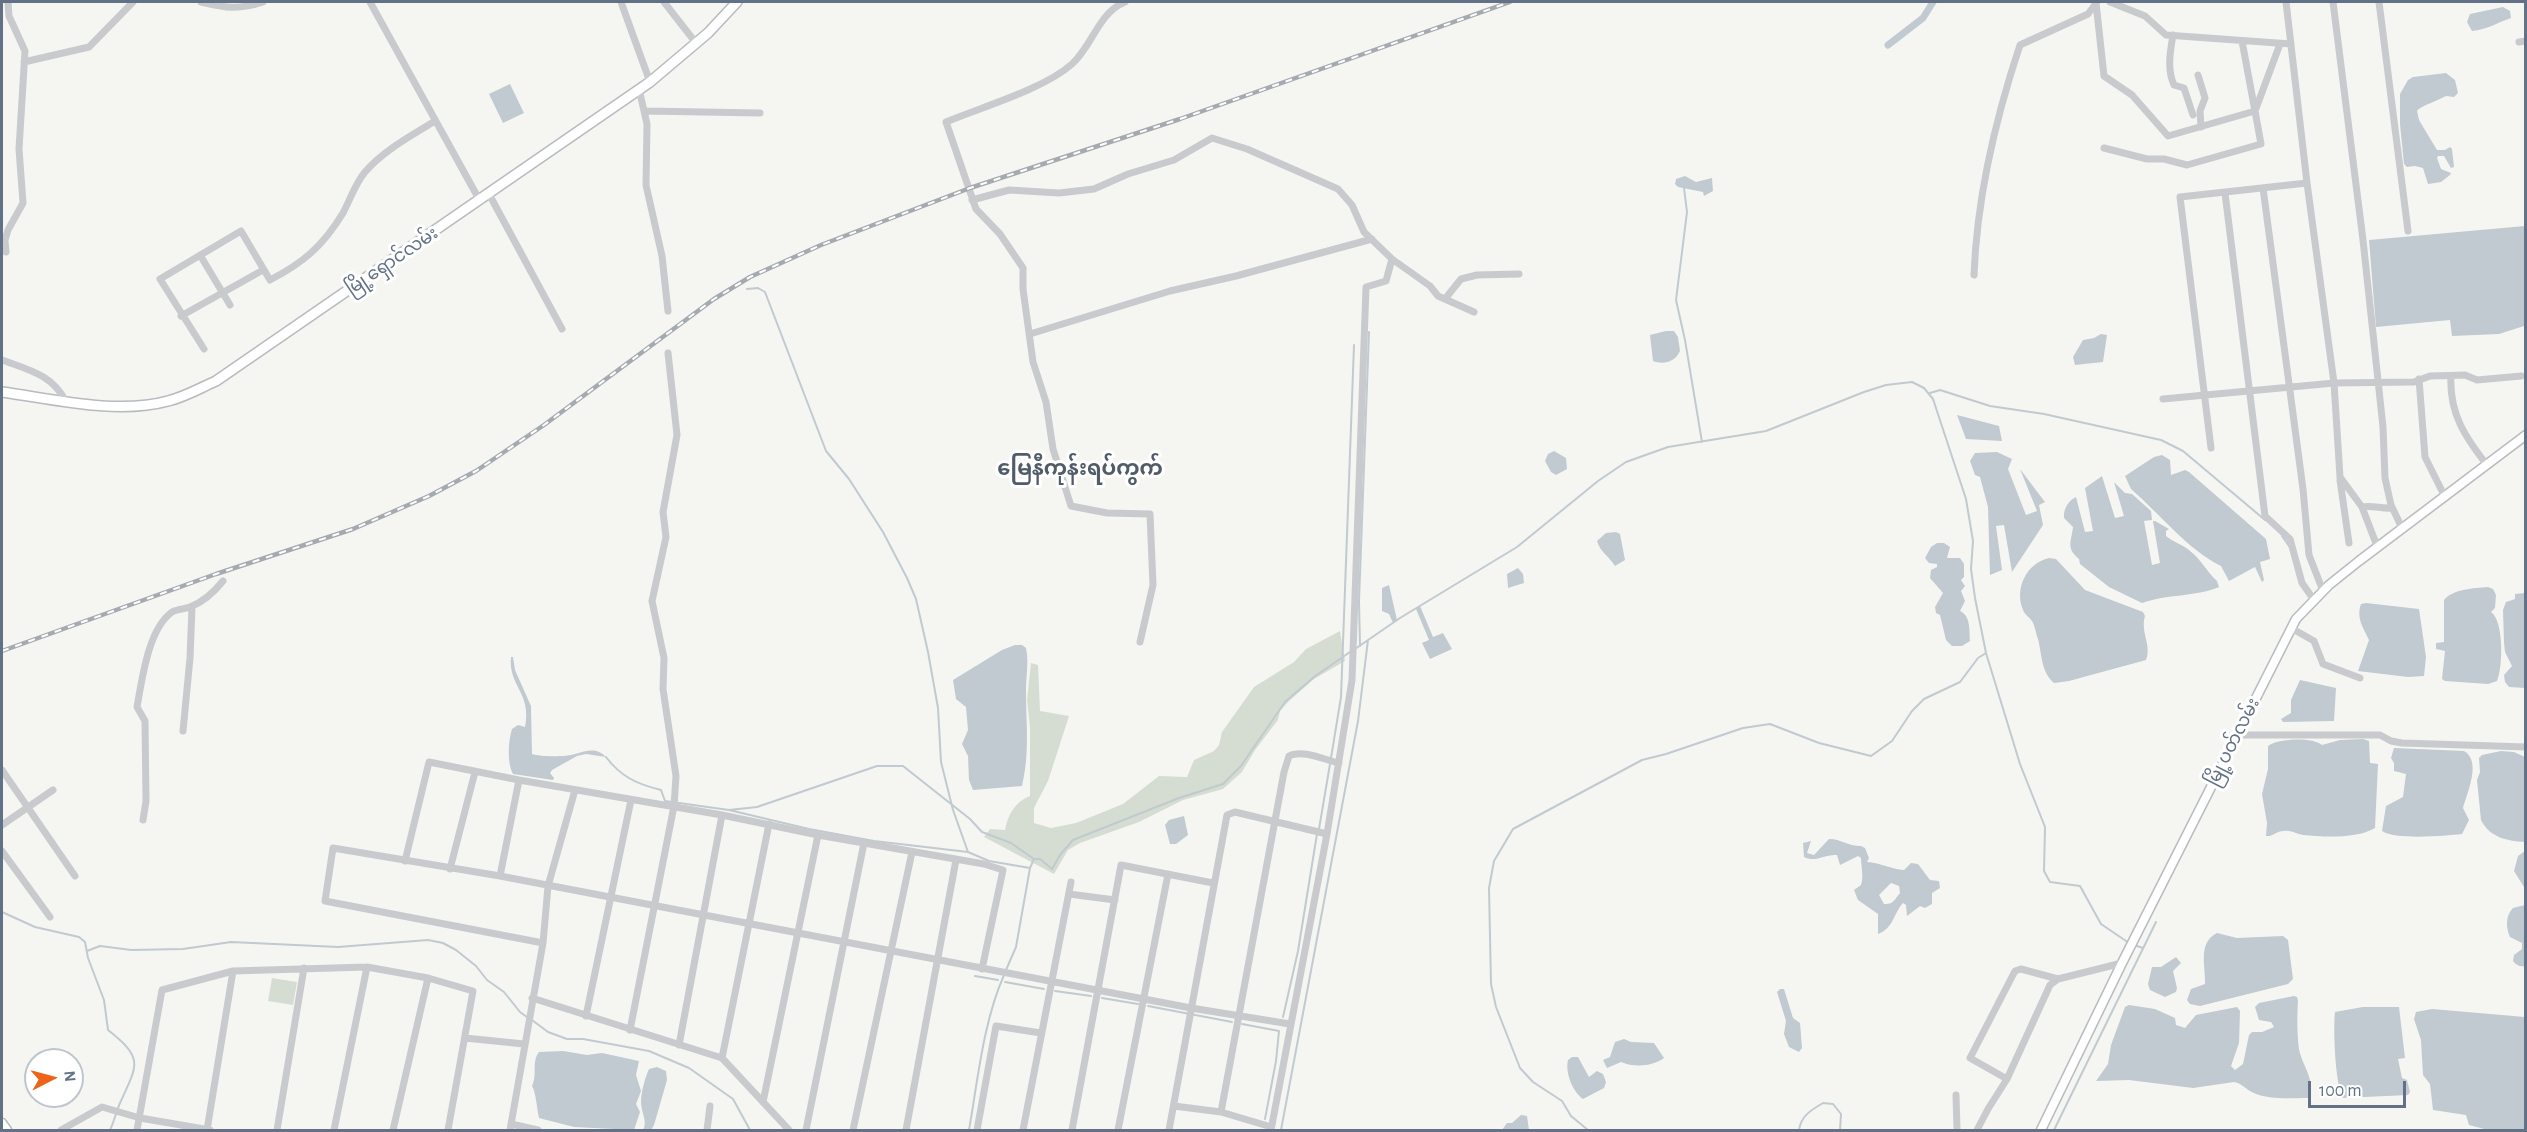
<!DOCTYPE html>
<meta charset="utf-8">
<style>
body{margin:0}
#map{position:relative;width:2527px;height:1132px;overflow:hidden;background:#f5f6f1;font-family:"Alegreya Sans",sans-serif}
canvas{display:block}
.frame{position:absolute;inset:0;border:3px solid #627185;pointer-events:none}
.north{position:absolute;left:24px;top:1048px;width:60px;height:60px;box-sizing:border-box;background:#fff;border:2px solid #c0c6ce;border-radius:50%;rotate:84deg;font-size:16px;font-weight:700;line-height:24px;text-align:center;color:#627185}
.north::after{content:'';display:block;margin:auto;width:21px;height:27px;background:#ef6318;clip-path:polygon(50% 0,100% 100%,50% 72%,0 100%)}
.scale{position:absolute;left:2308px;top:1081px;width:98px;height:27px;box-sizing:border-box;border:3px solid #627185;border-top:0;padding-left:8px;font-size:18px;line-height:21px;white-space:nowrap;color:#627185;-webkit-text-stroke:4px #fff;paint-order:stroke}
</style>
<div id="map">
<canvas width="2527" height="1132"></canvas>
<div class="frame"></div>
<div class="north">N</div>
<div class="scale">100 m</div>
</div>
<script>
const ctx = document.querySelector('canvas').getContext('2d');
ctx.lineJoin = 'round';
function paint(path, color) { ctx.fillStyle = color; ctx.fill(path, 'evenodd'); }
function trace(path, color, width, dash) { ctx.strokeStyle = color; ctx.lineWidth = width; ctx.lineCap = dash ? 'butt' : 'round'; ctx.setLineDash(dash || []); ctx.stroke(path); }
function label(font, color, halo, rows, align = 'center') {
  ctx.font = font + ' "Alegreya Sans","Noto Sans Myanmar",sans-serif'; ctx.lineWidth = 6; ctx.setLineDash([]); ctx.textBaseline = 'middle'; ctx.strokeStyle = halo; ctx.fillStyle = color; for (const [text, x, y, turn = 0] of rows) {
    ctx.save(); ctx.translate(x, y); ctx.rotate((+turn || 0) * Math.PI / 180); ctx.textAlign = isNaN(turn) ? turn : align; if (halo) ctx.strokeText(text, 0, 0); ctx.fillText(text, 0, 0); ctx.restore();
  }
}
const green = new Path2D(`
 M1340,631L1345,661L1314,679L1289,701L1280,711L1278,720L1255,750L1242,772L1223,789L1183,800L1139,822L1080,843L1068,850L1054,874L984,837L990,829L1005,830C1008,814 1015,802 1030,796V727L1027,700L1031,663L1038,665L1040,711L1069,716L1048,781L1034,808V823L1051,828L1076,823L1123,804L1159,776L1187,777L1194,760L1214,751L1219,745L1222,732L1254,687L1294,662L1306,649Z
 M272,978L297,982L293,1005L268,1001Z`);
const water = new Path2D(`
 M2503,7L2510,11L2511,18C2499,22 2486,30 2472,31L2467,22L2470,14Z
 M2446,73L2455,80L2458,93L2454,97L2446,96C2439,100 2421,106 2417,111L2419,120L2437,150H2445L2450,147L2452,149L2454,167L2451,168L2444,156H2438L2437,158L2441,169L2451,173L2450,175L2441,182L2428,184L2423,168L2415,166L2407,167L2404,164L2400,124V94L2408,80L2413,77Z
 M510,84L524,113L503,123L489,94Z
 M1685,176L1696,182L1712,178L1713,191L1704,196L1703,192L1678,187L1675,184L1676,179Z
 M2525,226L2524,326L2499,334L2452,336L2450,320L2376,327L2369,240Z
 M1666,331H1674L1678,337L1680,351C1675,362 1664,365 1653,361L1650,335Z
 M2101,334L2107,335L2103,362L2075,365L2073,357L2083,340L2094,338Z
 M1957,415L1999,426L2002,441L1966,439Z
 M1554,451L1566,458L1567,469L1556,475L1551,472L1545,461L1548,454Z
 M1997,452L2012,459L2008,469L2026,515L2037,511L2020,469L2045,502L2039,505L2043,525L2012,572L2004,525L1996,526L2002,570L1990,575L1988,507L1980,477L1975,475L1970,461L1975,453Z
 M2162,455L2170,460L2171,475L2185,470L2189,472L2266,539L2270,559L2260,562L2264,580L2262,582L2255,567L2229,581L2221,566C2188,550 2159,513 2131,489L2125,476L2154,457Z
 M2102,476L2115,518L2124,516L2114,482L2125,493L2132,494L2151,511L2152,520L2144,521L2152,565L2160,563L2153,521H2155L2169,529L2166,531V536C2173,542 2182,544 2190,551C2201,559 2207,572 2217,581L2219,587C2195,597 2167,594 2142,603L2109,587L2080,564L2079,559C2066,548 2071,543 2073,527L2064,518C2063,509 2069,500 2076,497L2085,532L2093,531L2085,488Z
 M1616,532L1620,534L1625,560L1615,566C1609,556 1600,552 1597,541L1606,533Z
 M1937,543H1944L1950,547L1947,558H1960L1964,564V577L1961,580L1965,586L1961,591L1965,601L1960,611C1971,616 1969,630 1970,641L1962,646H1952L1946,640L1940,615L1936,613L1935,607L1943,593L1930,578L1931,570L1937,567V564L1929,563L1925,558L1931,547Z
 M2049,558L2056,559L2085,590L2143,612L2145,616C2140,632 2152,645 2146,660L2069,681L2054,683C2041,672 2042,654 2038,639C2036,634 2035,626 2032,621C2029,617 2025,615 2023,610C2014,588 2027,563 2049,558Z
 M1518,568L1523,574L1524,583L1508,588L1507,574Z
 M1389,585L1397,620L1393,623L1389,614L1382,611V588Z
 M2488,587L2493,589L2496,595L2495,608L2491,612C2504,621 2503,667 2497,681L2488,684L2445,681L2442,679L2445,651L2436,649V643L2444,642V600C2453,589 2474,588 2488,587Z
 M2525,593V688L2509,687L2505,682L2504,675L2512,666L2505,652L2504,642L2503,610L2506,602L2515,599V594Z
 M2366,603L2419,609L2426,657L2424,676L2408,677L2358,671L2369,640C2363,627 2356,618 2361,604Z
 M1420,606L1433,637L1443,633L1452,649L1430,659L1422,643L1429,640L1416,609Z
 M1015,645H1022L1026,648C1029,662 1026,676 1026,691C1026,724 1030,752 1022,786L973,790L969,780L968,756L962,744L968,730L966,707L956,699L953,680L1002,650Z
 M511,657H513L515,670L531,706L532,754C541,757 566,757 575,754C587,751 596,747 606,757L586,754L577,756L552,770L550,773L554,778L553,780L513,774C507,763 508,742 512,729L518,725L525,727C532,693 508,686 511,657Z
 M2300,680L2336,688L2334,721L2283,722L2281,719L2291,713V700Z
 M2363,739L2369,741L2370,763L2378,764L2375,828C2356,839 2324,837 2303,835C2297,834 2290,830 2284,831C2276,831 2273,837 2266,836L2267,823L2262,794L2268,769V746C2278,738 2313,737 2322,745L2340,740Z
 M2394,748L2464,751C2482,761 2467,793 2463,808L2469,820L2462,834C2445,836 2395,840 2382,831L2386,806L2403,797L2406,774L2394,771V763L2391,758Z
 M2501,751L2514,752L2525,757V842C2508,841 2490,838 2481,820L2477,780L2480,772L2479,758L2482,755Z
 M1184,816L1188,835L1176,844H1170L1165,825L1169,820Z
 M1829,839C1841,839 1847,846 1861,846L1865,848L1869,858L1867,862C1881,863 1891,869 1904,870L1911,863L1918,864L1930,880L1939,881L1940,888L1932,893V904L1925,908L1920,906L1907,916L1906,905L1903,903C1893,914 1894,928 1878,934V914L1858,900L1854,890L1861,885C1864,877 1861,866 1861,858L1858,856L1840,865L1837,855C1824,854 1816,863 1804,857L1803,843L1811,841L1807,853L1814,855ZM1891,883L1899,886L1900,893C1895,899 1893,905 1884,904L1879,895Z
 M2525,851L2526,887H2524L2514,871L2518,856Z
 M2525,905V966C2520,967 2516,965 2513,961L2514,955L2522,949V943L2510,937C2506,928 2505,916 2513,908Z
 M2217,933L2237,938L2283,936L2288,940L2293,979L2288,984L2200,1006L2190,1004L2187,1000L2191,989L2205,984C2206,967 2197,943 2217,933Z
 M2176,957L2181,963L2173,971L2177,988L2176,992L2165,997L2150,990L2148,984L2152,967H2161Z
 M1780,989H1784L1793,1018L1800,1023L1802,1048L1799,1052L1789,1047L1784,1034L1786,1021L1777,992Z
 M2294,996L2297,997L2298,1001C2297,1016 2297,1034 2299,1049C2302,1066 2317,1081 2308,1098C2291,1098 2269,1100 2254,1093C2246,1090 2242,1083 2234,1082L2193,1088L2129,1080L2096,1081L2108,1064L2111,1045L2125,1007L2129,1005L2155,1009L2175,1018L2176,1025L2185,1028L2196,1015L2237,1007L2240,1011L2239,1043L2231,1066L2235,1070L2243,1064L2249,1035L2252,1032H2262L2274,1027L2271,1022L2259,1020L2255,1007L2259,1003Z
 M2363,1007H2399L2405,1058L2398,1059L2402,1078L2407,1080L2410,1092L2408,1095L2343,1098C2335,1085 2333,1027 2335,1012Z
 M2432,1009L2525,1017V1130H2488L2469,1125L2466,1115L2433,1110L2430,1084L2423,1075L2421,1040L2414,1019L2416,1012Z
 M1624,1039L1631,1042L1654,1043L1664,1058C1653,1066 1635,1068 1621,1062L1607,1068L1603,1060L1610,1057L1615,1042Z
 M563,1051L587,1055L602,1053L639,1061L636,1075L641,1091L636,1104L640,1112L634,1130L574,1127L539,1118C537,1110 536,1092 532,1086C538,1073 531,1063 539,1052Z
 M1572,1057H1578L1589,1077L1597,1071L1603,1074L1606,1082L1604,1088L1583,1099C1572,1091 1565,1072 1568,1060Z
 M657,1067L666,1071L667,1080L654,1125L651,1130H643C648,1122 641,1112 641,1102C641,1092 645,1078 649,1069Z
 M1521,1115L1527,1116L1529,1130H1502L1507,1123H1512Z`);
const stream = new Path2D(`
 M1684,188L1687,212L1676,300L1685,340L1702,442
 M747,289L758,288L765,292L826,451L849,479L883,532L907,578L916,599L928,652L938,708L941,762L953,810L968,852
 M1930,393L1940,390L1990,406L2044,414L2161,440L2183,451L2265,520
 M2282,536L2289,546
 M1360,646L1359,601L1369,332
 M1355,649L1400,618L1517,547L1598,481L1626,462L1668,447L1766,431L1864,392L1886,385L1912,382L1924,388L1933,399L1966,499L1973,541L1971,569L1975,598L1986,653L2020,764L2045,827L2044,871L2050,882L2080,886L2101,924L2129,943
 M606,757C621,777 637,784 661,790L665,801L729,810L757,807L877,766H903L970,819L982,832L1011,843L1034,859
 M1331,758L1341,697L1354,345
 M729,810L809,829L874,841L968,852L989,861L1030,868L1034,859H1040L1052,869L1060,855L1073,840L1179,798L1223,784L1241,766L1285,702L1314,677L1350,652
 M1319,829L1330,764
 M2,912L35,927L79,937L85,942L88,958L104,1000L108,1030C145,1059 137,1065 120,1103C116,1112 114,1122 110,1130
 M2134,945L2143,948
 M87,951L100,946L131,950L183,949L231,942L338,947L428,940L443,943L456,950L476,966L487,980L504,992L520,1012L527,1017
 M1006,970L1016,947L1030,868
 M975,976L998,980
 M1005,982L1044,989
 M1055,991L1091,996
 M1102,998L1138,1004
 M1148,1006L1232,1022
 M1283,1017L1298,951L1317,834
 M532,1020L548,1032L567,1039H583L649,1051L689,1068L733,1099L750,1130
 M1242,1024L1279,1031L1276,1061L1265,1119
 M969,1130C978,1079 983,1023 1004,975
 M1281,1130L1358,721L1368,640
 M1588,1130L1571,1116L1562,1101L1533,1082L1520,1068L1496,1007L1491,984L1489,888L1494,861L1513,829L1642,760L1666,754L1743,728L1770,724L1819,743L1871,756L1892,741L1912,711L1924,699L1960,682L1978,658L1986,653
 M1799,1130C1801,1116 1811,1110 1823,1103L1833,1104L1841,1114L1840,1130
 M2054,1130L2156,922`);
const canal = new Path2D(`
 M1888,45L1923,18L1933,2`);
const minor = new Path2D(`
 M201,2C226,8 239,10 263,2
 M370,2L480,201
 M621,2L650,82
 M664,2L696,43
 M1125,2C1098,13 1093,45 1072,64C1044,89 982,107 946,122L976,209L1000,234L1023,268V289L1033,362L1046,402L1053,449L1071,506L1107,513L1150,514L1153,585L1140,642
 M2110,2L2145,16L2166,35L2291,44
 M2286,2L2307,183L2334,383L2340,477L2362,507L2377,546
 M2333,2L2363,240L2383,427L2385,478L2391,505L2402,528
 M2379,2L2408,231
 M2096,3L2104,76L2132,95L2168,136L2255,111L2242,41
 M2173,35C2170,52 2167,70 2174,85L2184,88L2193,115
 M2519,42L2526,41
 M24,62L89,47L133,2
 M2198,75L2205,98L2200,111L2201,127
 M639,89L647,124L646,185L662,256L668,311
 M645,111L760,113
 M2104,148L2147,159H2164L2187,165L2261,144L2255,111L2280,44
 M2263,188L2303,489L2309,555L2323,591
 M2225,193L2265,516L2290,539L2302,583L2314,600
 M489,194L562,329
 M972,200L1009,190L1059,193L1094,189L1128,174L1174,160L1212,138L1247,149L1338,189L1352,205L1364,232L1392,259
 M6,252L5,240L8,230L23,203L19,149L25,51L9,16L8,2
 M200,255L230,305
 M1974,275C1977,196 1995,120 2020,45L2088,14L2097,2
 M1445,299L1461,279L1477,275L1519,274
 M181,316L263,270
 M1030,334L1170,291L1236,276L1372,239
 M204,349L160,279L241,231L270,280C303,263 323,246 343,213C350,200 355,184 365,172C384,150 411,136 435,121
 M2,360C29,370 53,375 66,402
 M2451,376C2449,413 2465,437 2487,465
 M2419,379L2425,457L2445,497
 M2163,399L2334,383L2414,382L2430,376L2465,375L2477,380L2521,376
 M2211,448L2180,197L2307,183
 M2340,480L2349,543
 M2362,507C2373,505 2381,509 2392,508
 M2291,628L2314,641L2323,664L2360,678
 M183,731L190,658L192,607
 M2237,735H2380L2391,741L2402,743L2526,747
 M2,770L75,876
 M143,820L146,801L145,721L137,707C142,680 148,629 172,612C177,609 185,609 190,607C203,602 215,591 223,581
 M2,825L53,790
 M2,851L50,917
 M405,861L429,762L519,780L722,815L818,835L984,864L1003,870L982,969
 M450,869L475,772
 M500,876L519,780
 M1069,894L1115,900
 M543,943L325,901L333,848L500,876L1191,1008L1290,1024
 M532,998L722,1058L789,1130
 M586,1016L631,800
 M630,1030L674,806L676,776L663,689L664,658L652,601L666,537L663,512L677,435L668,353
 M465,1038L524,1044
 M679,1045L722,815
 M722,1058L769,824
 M2007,1079L1970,1058L2015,971L2021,969L2058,979L2122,963
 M1956,1095L1957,1130
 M763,1102L818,835
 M1174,1106L1221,1112L1268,1126L1270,1130
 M1221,1112L1284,772L1289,756C1302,749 1325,760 1339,763
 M511,1124L538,1130
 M61,1130L102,1107L140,1118L210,1130
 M137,1130L162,990L233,971L367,967L428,978L473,991L448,1130
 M207,1130L233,971
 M277,1130L304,968
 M334,1130L367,967
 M393,1130L428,978
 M510,1130L543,943L548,886L575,790
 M707,1130L710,1106
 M806,1130L864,843
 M853,1130L912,852
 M906,1130L956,860
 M977,1130L996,1026L1041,1033
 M1023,1130L1071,882
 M1072,1130L1121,865L1213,883
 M1118,1130L1168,874
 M1169,1130L1227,815L1235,812L1327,834
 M1271,1130L1327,834L1352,680L1366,287L1386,281L1392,259L1430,286L1438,296L1474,312
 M1977,1130L1988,1109L2007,1079L2050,985L2058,979`);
const major = new Path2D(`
 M2,1123L7,1130
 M2041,1130L2122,963L2296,619L2329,585L2359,561L2526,435`);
const highway = new Path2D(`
 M2,392C53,399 117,415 168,401C185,397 200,388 216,381L650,82L708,33L737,2`);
const rail = new Path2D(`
 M2,651L216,574L353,529L429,496L476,471L544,425L714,299L750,277L821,245L970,188L1180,119L1510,2`);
const streetNames = [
 ["မြို့ရှောင်လမ်း",392,261,-34],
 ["မြို့ပတ်လမ်း",2233,742,-63]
];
const quarterNames = [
 ["မြေနီကုန်းရပ်ကွက်",1080,469]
];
paint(green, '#d5ddd2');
paint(water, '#c0cad0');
trace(stream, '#c0cad0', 2);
trace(canal, '#c0cad0', 7);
trace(major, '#b8bbc0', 11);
trace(highway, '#b7babe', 12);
trace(minor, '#c8cace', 7);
trace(major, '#fff', 8);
trace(highway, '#fff', 9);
trace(rail, '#a5aab1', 4.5);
trace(rail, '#fff', 2, [7]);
label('18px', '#627185', '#fff', streetNames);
label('bold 21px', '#515c69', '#fff', quarterNames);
</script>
